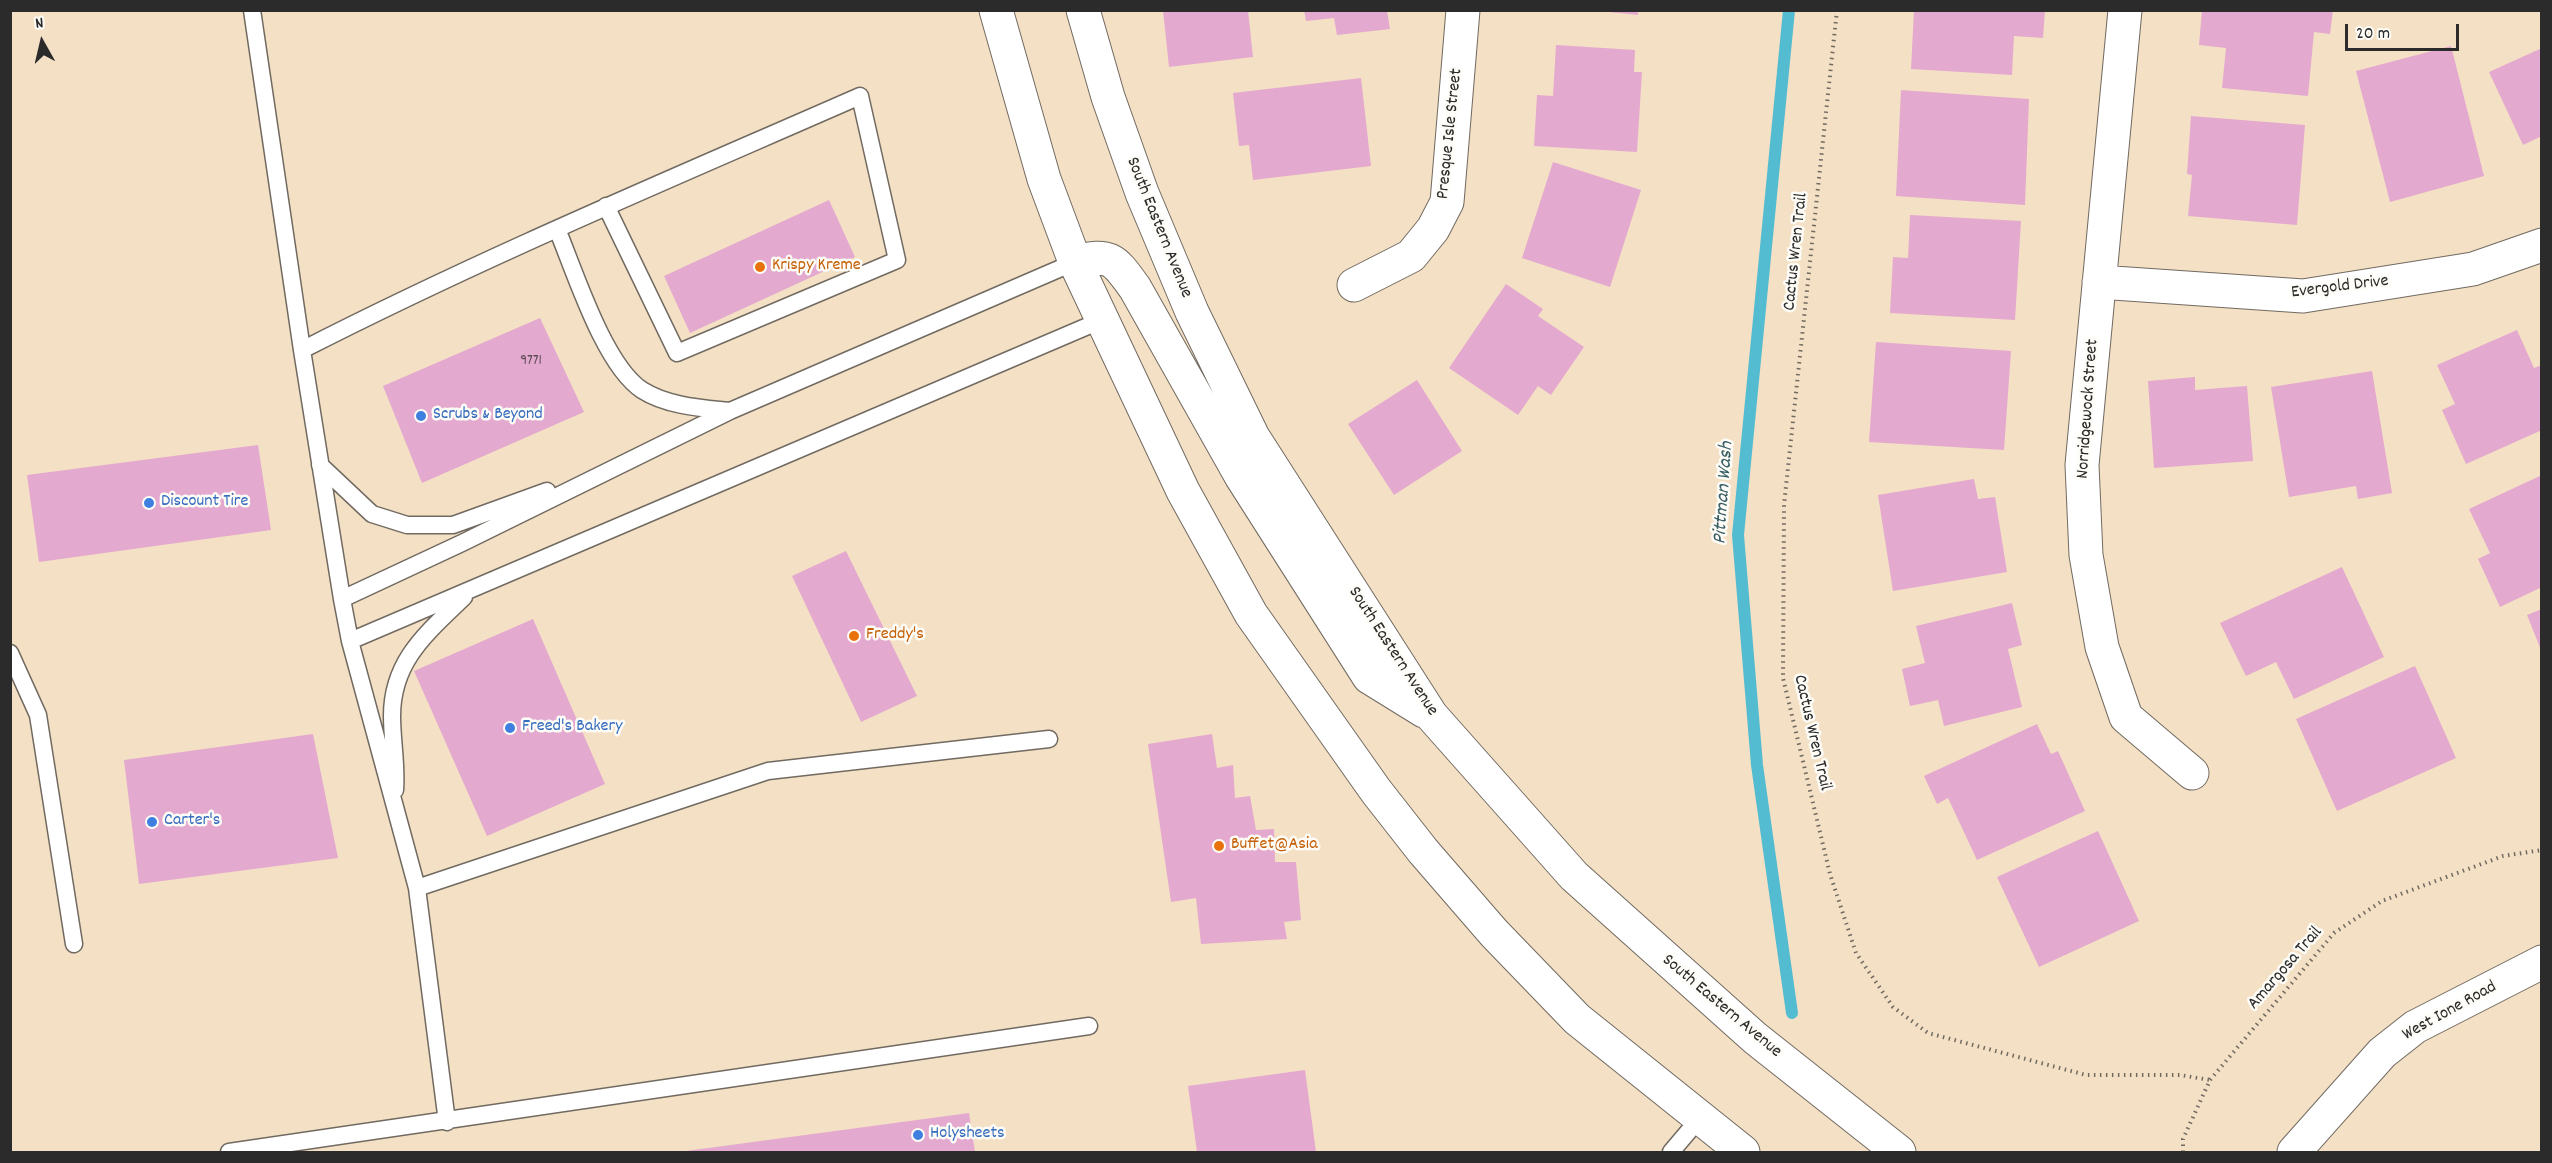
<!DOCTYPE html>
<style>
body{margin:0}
#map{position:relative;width:2552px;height:1163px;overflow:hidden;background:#f4e0c5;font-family:Dekko,sans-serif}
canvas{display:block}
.frame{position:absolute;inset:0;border:12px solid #2b2b2b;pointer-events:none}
.north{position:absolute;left:12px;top:12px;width:60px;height:60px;-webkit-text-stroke:4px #fdfcf7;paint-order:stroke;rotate:352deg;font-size:16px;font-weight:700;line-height:24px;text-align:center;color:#2b2b2b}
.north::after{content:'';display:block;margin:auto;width:21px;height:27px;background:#2b2b2b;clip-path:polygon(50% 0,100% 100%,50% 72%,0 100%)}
.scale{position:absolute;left:2345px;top:24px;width:114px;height:27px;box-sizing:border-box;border:3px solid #2b2b2b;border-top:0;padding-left:8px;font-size:18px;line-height:21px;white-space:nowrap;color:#2b2b2b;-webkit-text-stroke:4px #fdfcf7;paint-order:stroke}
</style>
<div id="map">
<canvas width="2552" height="1163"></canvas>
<div class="frame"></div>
<div class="north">N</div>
<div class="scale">20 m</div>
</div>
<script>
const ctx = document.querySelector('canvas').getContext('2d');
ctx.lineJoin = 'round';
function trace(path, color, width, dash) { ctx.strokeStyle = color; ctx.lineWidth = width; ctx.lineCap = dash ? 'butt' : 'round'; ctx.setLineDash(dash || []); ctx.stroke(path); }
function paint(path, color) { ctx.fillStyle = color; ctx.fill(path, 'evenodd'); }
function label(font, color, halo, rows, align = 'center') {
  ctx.font = font + ' Dekko,sans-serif'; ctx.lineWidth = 5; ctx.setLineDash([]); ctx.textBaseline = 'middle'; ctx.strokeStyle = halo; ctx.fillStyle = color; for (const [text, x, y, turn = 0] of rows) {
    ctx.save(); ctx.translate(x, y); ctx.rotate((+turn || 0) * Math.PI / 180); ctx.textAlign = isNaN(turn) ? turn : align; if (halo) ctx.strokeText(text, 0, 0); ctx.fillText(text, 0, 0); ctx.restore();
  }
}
const stream = new Path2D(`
 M1789,10L1738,535L1757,765L1792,1013`);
const building = new Path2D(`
 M1163,10H1248L1253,57L1169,67Z
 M1304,10H1387L1390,29L1337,35L1334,18L1306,21Z
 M1589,10H1638V15Z
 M1914,10H2045L2043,38L2014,36L2012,75L1911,69Z
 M2202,10H2333L2330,34L2314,32L2308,96L2222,88L2226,48L2199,45Z
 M1556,45L1635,50L1634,72H1642L1637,152L1534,146L1537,95L1553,96Z
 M2451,46L2484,176L2390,202L2356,71Z
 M2542,48V136L2523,145L2489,72Z
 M1361,78L1371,166L1253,180L1249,145L1239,146L1233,93Z
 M1901,90L2029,99L2025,205L1896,196Z
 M2191,116L2305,125L2297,225L2188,216L2192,175L2187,174Z
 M1553,162L1641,190L1610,287L1522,258Z
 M829,200L855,257L690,333L664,276Z
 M1910,215L2021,221L2015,320L1890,313L1893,257L1908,258Z
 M1506,284L1543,309L1538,316L1584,347L1551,395L1538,386L1518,415L1449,368Z
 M540,318L584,412L422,483L383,386Z
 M2517,330L2534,368L2542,365V430L2466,464L2442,410L2455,404L2437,365Z
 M1876,342L2011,351L2004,450L1869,442Z
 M2372,371L2392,493L2358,499L2356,486L2289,497L2271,387Z
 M2195,377V390L2247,386L2253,461L2154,468L2148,381Z
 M1417,380L1462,451L1394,495L1348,424Z
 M258,445L271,530L39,562L27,475Z
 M2542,475V587L2500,607L2478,559L2490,553L2469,509Z
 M1974,479L1978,499L1995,497L2007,572L1893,591L1878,495Z
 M846,551L917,696L861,722L792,576Z
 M2342,567L2384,657L2294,699L2276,662L2246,676L2220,623Z
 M2012,603L2022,645L2008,649L2022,707L1944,726L1938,700L1910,706L1902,669L1925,663L1916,626Z
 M2542,609V650H2541L2527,615Z
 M533,619L605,784L487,836L414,671Z
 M2415,666L2456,758L2337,811L2296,719Z
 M2037,724L2051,754L2058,751L2085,811L1977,860L1948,798L1937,804L1924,776Z
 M313,734L338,858L139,884L124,760Z
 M1212,734L1217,768L1233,765L1235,798L1250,796L1256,830L1274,829L1275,862H1296L1301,920L1284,922L1287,939L1201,944L1196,898L1171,902L1148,744Z
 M2098,831L2139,921L2039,967L1997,877Z
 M1305,1070L1316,1152H1197L1188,1086Z
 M969,1113L975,1152H686V1151Z`);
const path = new Path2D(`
 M1837,10L1784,505L1783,678L1830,874L1856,953L1893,1007L1928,1033L2086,1075H2180L2210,1080
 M2183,1152V1139L2210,1080L2334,933L2382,901L2503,856L2542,850`);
const service = new Path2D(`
 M252,10L302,350L342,599L350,641L417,888L768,771L1049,739
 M557,229C575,272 604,365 642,390C667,406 701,408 730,411
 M302,350C484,257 673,178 860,96L897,260L677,353L606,206
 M320,465L372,514L407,525H453L547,491
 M342,599L462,543L730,411L1075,262
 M350,641L1102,320
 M10,653L38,715L74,944
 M395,790C397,765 392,741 392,716C392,660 428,632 464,597
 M417,888L447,1122
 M229,1152L1089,1026
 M1671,1152L1699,1119`);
const minor = new Path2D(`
 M2125,10L2082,465L2086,555L2102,647L2126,717L2192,773
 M2099,282L2303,296L2473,269L2542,245
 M1354,285L1411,256L1433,229L1447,202L1463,10
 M2294,1152L2382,1053L2415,1027L2542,962`);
const primary = new Path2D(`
 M996,10L1044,179L1075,262L1183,491L1251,614L1376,791L1423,851L1494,933L1577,1019L1743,1152
 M1083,10L1108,97L1142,193L1192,312L1253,437L1431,715L1574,876L1755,1038L1899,1152
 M1075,262C1111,253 1114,259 1135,288L1241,476L1369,677L1424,711`);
const markers = [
 [760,267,6,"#e8710a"],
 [421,416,6,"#3f7fe0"],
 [149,503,6,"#3f7fe0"],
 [854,636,6,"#e8710a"],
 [510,728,6,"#3f7fe0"],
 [152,822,6,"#3f7fe0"],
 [1219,846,6,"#e8710a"],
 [918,1135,6,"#3f7fe0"]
];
const numberNames = [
 ["9771",531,362]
];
const streetNames = [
 ["Presque Isle Street",1451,134,-84],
 ["South Eastern Avenue",1158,228,68],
 ["Cactus Wren Trail",1797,252,-84],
 ["Evergold Drive",2340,288,-7],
 ["Norridgewock Street",2089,409,-86],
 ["South Eastern Avenue",1392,652,57],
 ["Cactus Wren Trail",1811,733,77],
 ["Amargosa Trail",2286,969,-49],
 ["South Eastern Avenue",1721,1007,40],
 ["West Ione Road",2450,1012,-29]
];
const foodNames = [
 ["Krispy Kreme",772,267],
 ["Freddy's",866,636],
 ["Buffet@Asia",1231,846]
];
const shopNames = [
 ["Scrubs & Beyond",433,416],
 ["Discount Tire",161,503],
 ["Freed's Bakery",522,728],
 ["Carter's",164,822],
 ["Holysheets",930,1135]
];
const waterNames = [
 ["Pittman Wash",1725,493,-86]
];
trace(stream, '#54bcd1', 12);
paint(building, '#e4a9ce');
trace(service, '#716a61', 19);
trace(minor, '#716a61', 35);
trace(primary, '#716a61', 35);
trace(path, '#716a61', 4, [1.5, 4.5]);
trace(service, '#fff', 16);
trace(minor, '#fff', 33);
trace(primary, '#fff', 33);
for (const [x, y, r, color] of markers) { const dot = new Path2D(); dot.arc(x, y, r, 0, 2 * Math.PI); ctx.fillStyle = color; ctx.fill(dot); trace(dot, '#fdfcf7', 2); }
label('15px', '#594a54', null, numberNames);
label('18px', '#2b2b2b', '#fdfcf7', streetNames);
label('18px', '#c56008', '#fdfcf7', foodNames, 'left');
label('18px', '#366cbe', '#fdfcf7', shopNames, 'left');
label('italic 20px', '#395e65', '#fdfcf7', waterNames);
</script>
